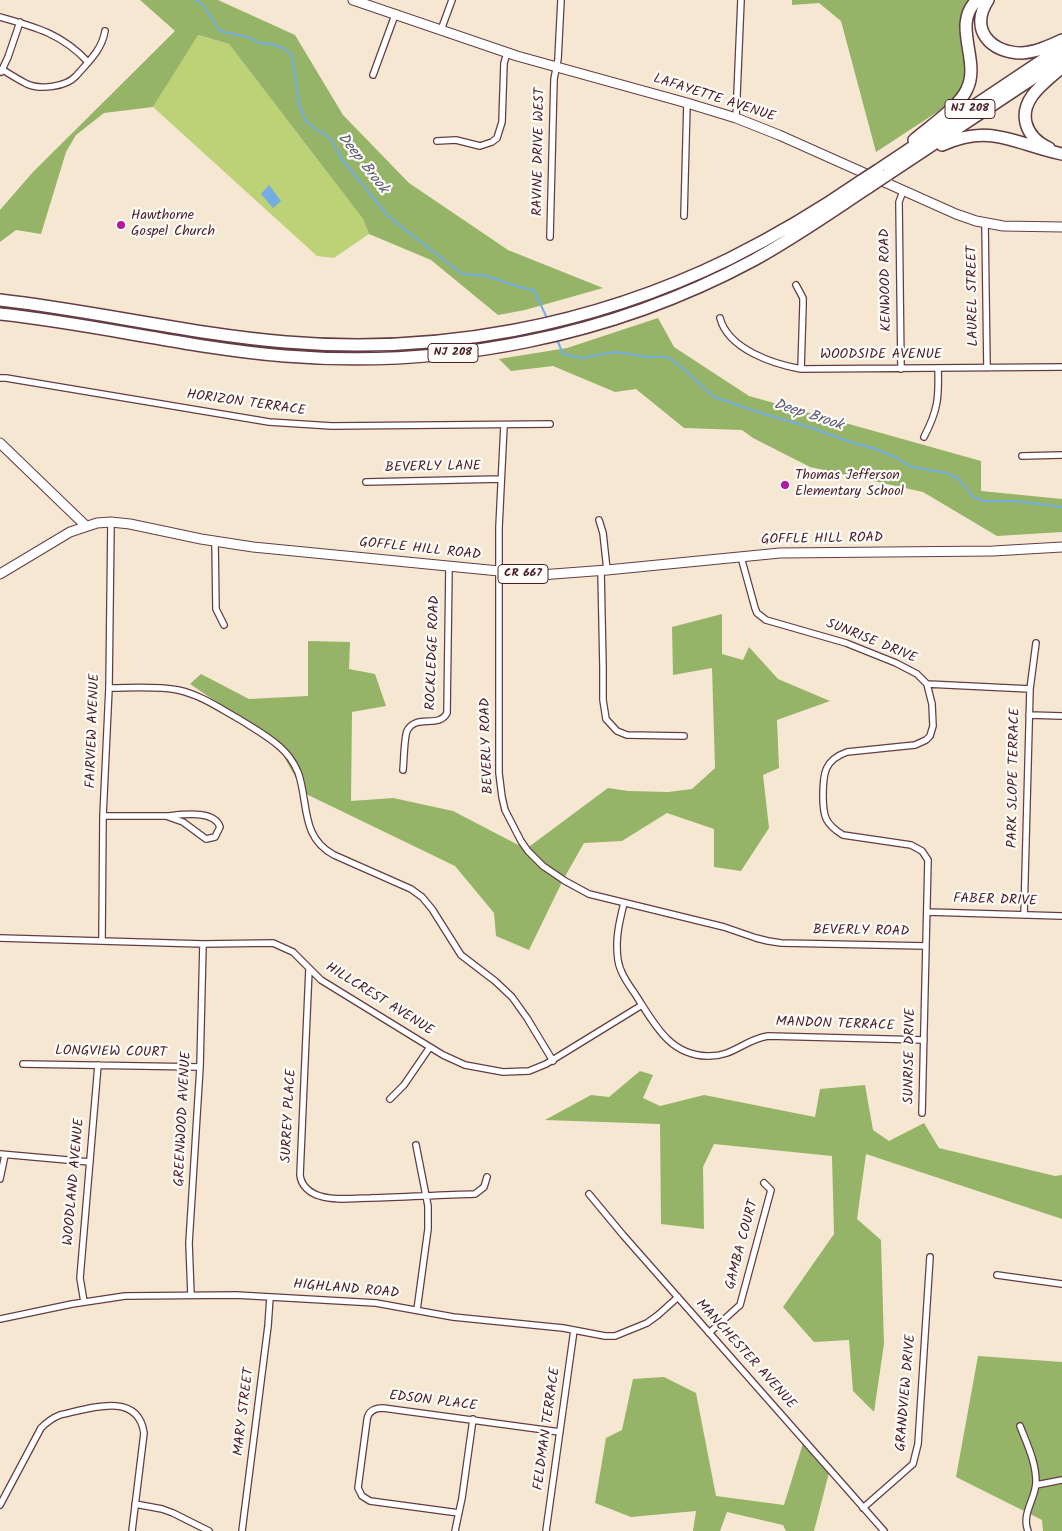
<!DOCTYPE html>
<style>
body{margin:0}
canvas{display:block;background:#f6e7d2}
</style>
<canvas width="1062" height="1531"></canvas>
<script>
const ctx = document.querySelector('canvas').getContext('2d');
ctx.lineJoin = 'round';
function paint(path, color) { ctx.fillStyle = color; ctx.fill(path, 'evenodd'); }
function trace(path, color, width, dash) { ctx.strokeStyle = color; ctx.lineWidth = width; ctx.lineCap = dash ? 'butt' : 'round'; ctx.setLineDash(dash || []); ctx.stroke(path); }
function label(font, color, halo, rows, align = 'center') {
  ctx.font = font + ' Kalam,sans-serif'; ctx.lineWidth = 4.5; ctx.setLineDash([]); ctx.textBaseline = 'middle'; ctx.strokeStyle = halo; ctx.fillStyle = color; for (const [text, x, y, turn = 0] of rows) {
    ctx.save(); ctx.translate(x, y); ctx.rotate((+turn || 0) * Math.PI / 180); ctx.textAlign = isNaN(turn) ? turn : align; if (halo) ctx.strokeText(text, 0, 0); ctx.fillText(text, 0, 0); ctx.restore();
  }
}
const green = new Path2D(`
 M197,35L229,44L363,219L369,234L334,258L317,256L153,107Z`);
const forest = new Path2D(`
 M140,0H218L295,35L343,115L409,183L508,250L603,288L525,310L498,315L431,260L369,234L363,219L229,44L198,35L153,107L104,113L76,135L66,152L41,234L16,230L0,242V210L33,172L175,31Z
 M792,0H969C950,24 971,53 965,80C963,89 957,96 951,103L876,152L841,21L819,3L792,5Z
 M658,318L674,347L749,396L981,461V491L1062,499V532L997,536L923,492L810,467L753,438L742,430L684,428L636,389L615,392L553,366L511,371L499,359L567,348Z
 M722,614V654L743,660L749,647L778,679L830,701L777,720L779,768L763,775L769,828L741,871L714,867V829L667,813L622,841L584,843L563,880L529,950L496,936L494,913L455,866L304,793L276,742L190,684L201,674L249,699L308,696V641L350,642L349,669L375,674L386,706L352,712L351,801L393,798L453,811L526,849L608,788L628,791L668,792L692,789L715,768L712,668L673,675L672,627Z
 M640,1071L653,1075L643,1098L660,1106L704,1095L815,1117L820,1089L865,1085L873,1130L889,1141L924,1123L939,1148L1055,1176L1062,1175V1219L866,1154L857,1219L881,1240L884,1344L874,1412L853,1391L849,1340L814,1342L783,1307L834,1234L832,1156L714,1144L703,1167L704,1229L661,1224L660,1124L545,1120L591,1095L609,1097Z
 M978,1356L1062,1362V1531H1043L1042,1520L956,1477Z
 M664,1377L696,1393L716,1496L784,1505L804,1440L830,1469L814,1531H786L783,1525L727,1512L720,1531H693L696,1511L631,1517L595,1503L606,1438L622,1430L633,1379Z`);
const water = new Path2D(`
 M269,185L281,201L273,208L261,194Z`);
const stream = new Path2D(`
 M196,0L203,5L220,31L251,38L259,43L271,44L283,48L292,55L299,104L306,121L318,131L322,132L332,141L341,158L388,216L462,274L487,276L519,287L534,290L546,316
 M558,342L563,354L581,358L616,352L647,357H668L682,368L714,397L764,414L809,427L853,443L876,449L897,458L911,467L947,473L959,479L972,496L983,501H1015L1062,507`);
const street = new Path2D(`
 M0,17C36,27 62,34 88,62
 M441,30L452,0
 M3,70C11,75 19,80 27,84C40,90 66,87 76,76C88,62 102,50 105,31
 M1,72L8,57L20,22
 M373,75L395,15
 M736,118L741,0
 M437,141L456,140L480,146L492,142L497,138L502,122L504,63L507,53
 M684,216L687,103
 M985,223L987,368
 M550,237L554,79L558,59L561,0
 M796,285L803,298V305L801,369
 M720,318C728,349 773,364 801,369L1062,367
 M901,369L899,202L903,191
 M0,378H6L269,422L332,426L550,424
 M504,425L499,527V773L502,797L505,810L521,841L528,851L543,866L565,881L589,894L724,927L756,938L768,941L781,943L926,946
 M924,437C938,410 939,398 938,368
 M1022,456L1062,455
 M366,482L501,479
 M599,520L603,533L607,570
 M215,541L216,609L224,625
 M741,557L755,608L757,613L766,620L846,643L896,663L917,674L927,684L932,704L933,726L930,736L926,740L915,745L847,752C824,760 823,774 823,796C823,816 825,824 843,835L911,845L922,851L928,860L922,1113
 M601,571L603,667V700L606,719L617,731L627,735L684,736
 M927,684L1030,689
 M109,688C131,688 157,686 178,690C201,695 219,708 239,719C253,728 268,736 280,747C287,753 294,763 298,772C309,803 300,837 334,855L411,889L422,897L432,909L461,955L495,981L512,997L527,1018L553,1061
 M1029,715L1062,716
 M403,770C404,761 404,739 407,731C416,713 439,729 447,713L449,567
 M103,816H166L183,822L206,839L215,837L220,827C214,809 181,815 166,816
 M624,903C619,923 615,940 618,960C620,974 630,986 637,997C655,1025 670,1055 707,1056C734,1057 743,1040 768,1036L924,1040
 M927,912L1062,916
 M1024,915L1030,689L1036,643
 M0,938L203,944L273,943L293,952L321,980L443,1055L465,1065L503,1072L529,1071L546,1064L642,1005
 M102,940L103,816L109,688L111,522
 M309,969L300,1175C301,1185 309,1193 320,1196C335,1201 354,1198 370,1198C405,1197 440,1195 475,1194L484,1187L487,1177
 M23,1064L200,1067
 M390,1099L404,1085L430,1047
 M416,1145L428,1206V1229L417,1310
 M0,1154L90,1162
 M0,1179L5,1155
 M589,1194L623,1235L884,1531
 M997,1275L1062,1284
 M191,1295L189,1243L200,1067L203,944
 M84,1302L80,1278L98,1065
 M0,1319L72,1304L125,1296L236,1295L376,1303L453,1317L563,1328L605,1336H615L647,1323L658,1315L678,1297
 M709,1333L740,1305L771,1190L764,1183
 M1020,1426C1027,1444 1036,1462 1036,1482C1036,1498 1021,1514 1028,1531
 M1036,1485L1062,1480
 M135,1504L162,1509L173,1513L209,1531
 M0,1505L41,1428C47,1422 52,1418 60,1415C88,1409 138,1390 144,1433L132,1531
 M863,1508L913,1464L918,1444L930,1257
 M459,1513L370,1501L362,1496L358,1488L367,1420C368,1411 375,1408 383,1408L560,1432
 M242,1531L268,1326L270,1297
 M455,1531L462,1498L473,1419
 M546,1531L574,1330`);
const secondary = new Path2D(`
 M353,0L517,56L687,103L736,118L779,135L956,214L976,221L1003,226L1062,227
 M0,443L86,526`);
const primary = new Path2D(`
 M0,574L70,532L97,523L111,522L130,524L201,539L253,547L540,575L607,570L780,553L993,551L1062,547`);
const highway = new Path2D(`
 M988,0C969,29 990,53 1022,53C1036,52 1049,46 1062,40
 M914,140C929,127 960,106 967,89C981,60 951,25 977,0
 M942,145C992,123 1014,144 1062,154
 M1049,148C1038,143 1029,135 1026,123C1020,98 1046,82 1062,67
 M878,170L1062,47
 M887,175L1062,59
 M0,300C96,311 190,334 286,342C438,355 592,326 729,259C775,236 819,210 861,181
 M0,314C95,324 189,348 285,356C446,369 611,337 754,260C794,238 831,212 869,187`);
const highwayBridge = new Path2D(`
 M861,181L878,170
 M869,187L887,175`);
const markers = [
 [121,225,5,"#b5179e"],
 [785,485,5,"#b5179e"]
];
const shields = [
 [970,109,50],
 [453,353,50],
 [523,574,50]
];
const shieldNames = [
 ["NJ 208",970,109],
 ["NJ 208",453,353],
 ["CR 667",523,574]
];
const streetNames = [
 ["LAFAYETTE AVENUE",714,99,18],
 ["RAVINE DRIVE WEST",540,152,-89],
 ["KENWOOD ROAD",887,280,-91],
 ["LAUREL STREET",974,296,-91],
 ["WOODSIDE AVENUE",881,356],
 ["HORIZON TERRACE",246,404,8],
 ["BEVERLY LANE",433,468,-1],
 ["GOFFLE HILL ROAD",822,540,-1],
 ["GOFFLE HILL ROAD",420,550,6],
 ["SUNRISE DRIVE",871,642,22],
 ["ROCKLEDGE ROAD",434,653,-88],
 ["FAIRVIEW AVENUE",94,731,-88],
 ["BEVERLY ROAD",488,746,-92],
 ["PARK SLOPE TERRACE",1015,778,-89],
 ["FABER DRIVE",995,901,2],
 ["BEVERLY ROAD",861,932,1],
 ["HILLCREST AVENUE",379,1000,32],
 ["MANDON TERRACE",835,1025,2],
 ["LONGVIEW COURT",111,1053,1],
 ["SUNRISE DRIVE",911,1056,-89],
 ["SURREY PLACE",290,1116,-87],
 ["GREENWOOD AVENUE",184,1119,-87],
 ["WOODLAND AVENUE",75,1182,-85],
 ["GAMBA COURT",743,1245,-75],
 ["HIGHLAND ROAD",346,1290,5],
 ["MANCHESTER AVENUE",745,1355,48],
 ["GRANDVIEW DRIVE",907,1393,-85],
 ["EDSON PLACE",433,1402,7],
 ["MARY STREET",245,1412,-83],
 ["FELDMAN TERRACE",548,1429,-82]
];
const poiNames = [
 ["Hawthorne",131,217],
 ["Gospel Church",131,233],
 ["Thomas Jefferson",795,477],
 ["Elementary School",795,493]
];
const waterNames = [
 ["Deep Brook",362,164,52],
 ["Deep Brook",808,416,18]
];
paint(green, '#bdd276');
paint(forest, '#96b467');
paint(water, '#74ade4');
trace(stream, '#74ade4', 2);
trace(street, '#643d44', 8);
trace(secondary, '#643d44', 11);
trace(primary, '#643d44', 11);
trace(highway, '#643d44', 14);
trace(street, '#fff', 5.5);
trace(secondary, '#fff', 9);
trace(primary, '#fff', 9);
trace(highway, '#fff', 11);
trace(highwayBridge, '#643d44', 14, []);
trace(highwayBridge, '#fff', 11);
for (const [x, y, r, color] of markers) { const dot = new Path2D(); dot.arc(x, y, r, 0, 2 * Math.PI); ctx.fillStyle = color; ctx.fill(dot); trace(dot, '#fdfcf7', 2); }
for (const [x, y, w] of shields) { const box = new Path2D(); box.roundRect(x - w / 2, y - 9.5, w, 19, 4); ctx.fillStyle = '#fdfcf7'; ctx.fill(box); trace(box, '#4a1f2b', 1); }
label('bold 12px', '#4a1f2b', null, shieldNames);
label('14px', '#4a1f2b', '#fdfcf7', streetNames);
label('14px', '#4a1f2b', '#fdfcf7', poiNames, 'left');
label('italic 15px', '#5b5875', '#fdfcf7', waterNames);
</script>
